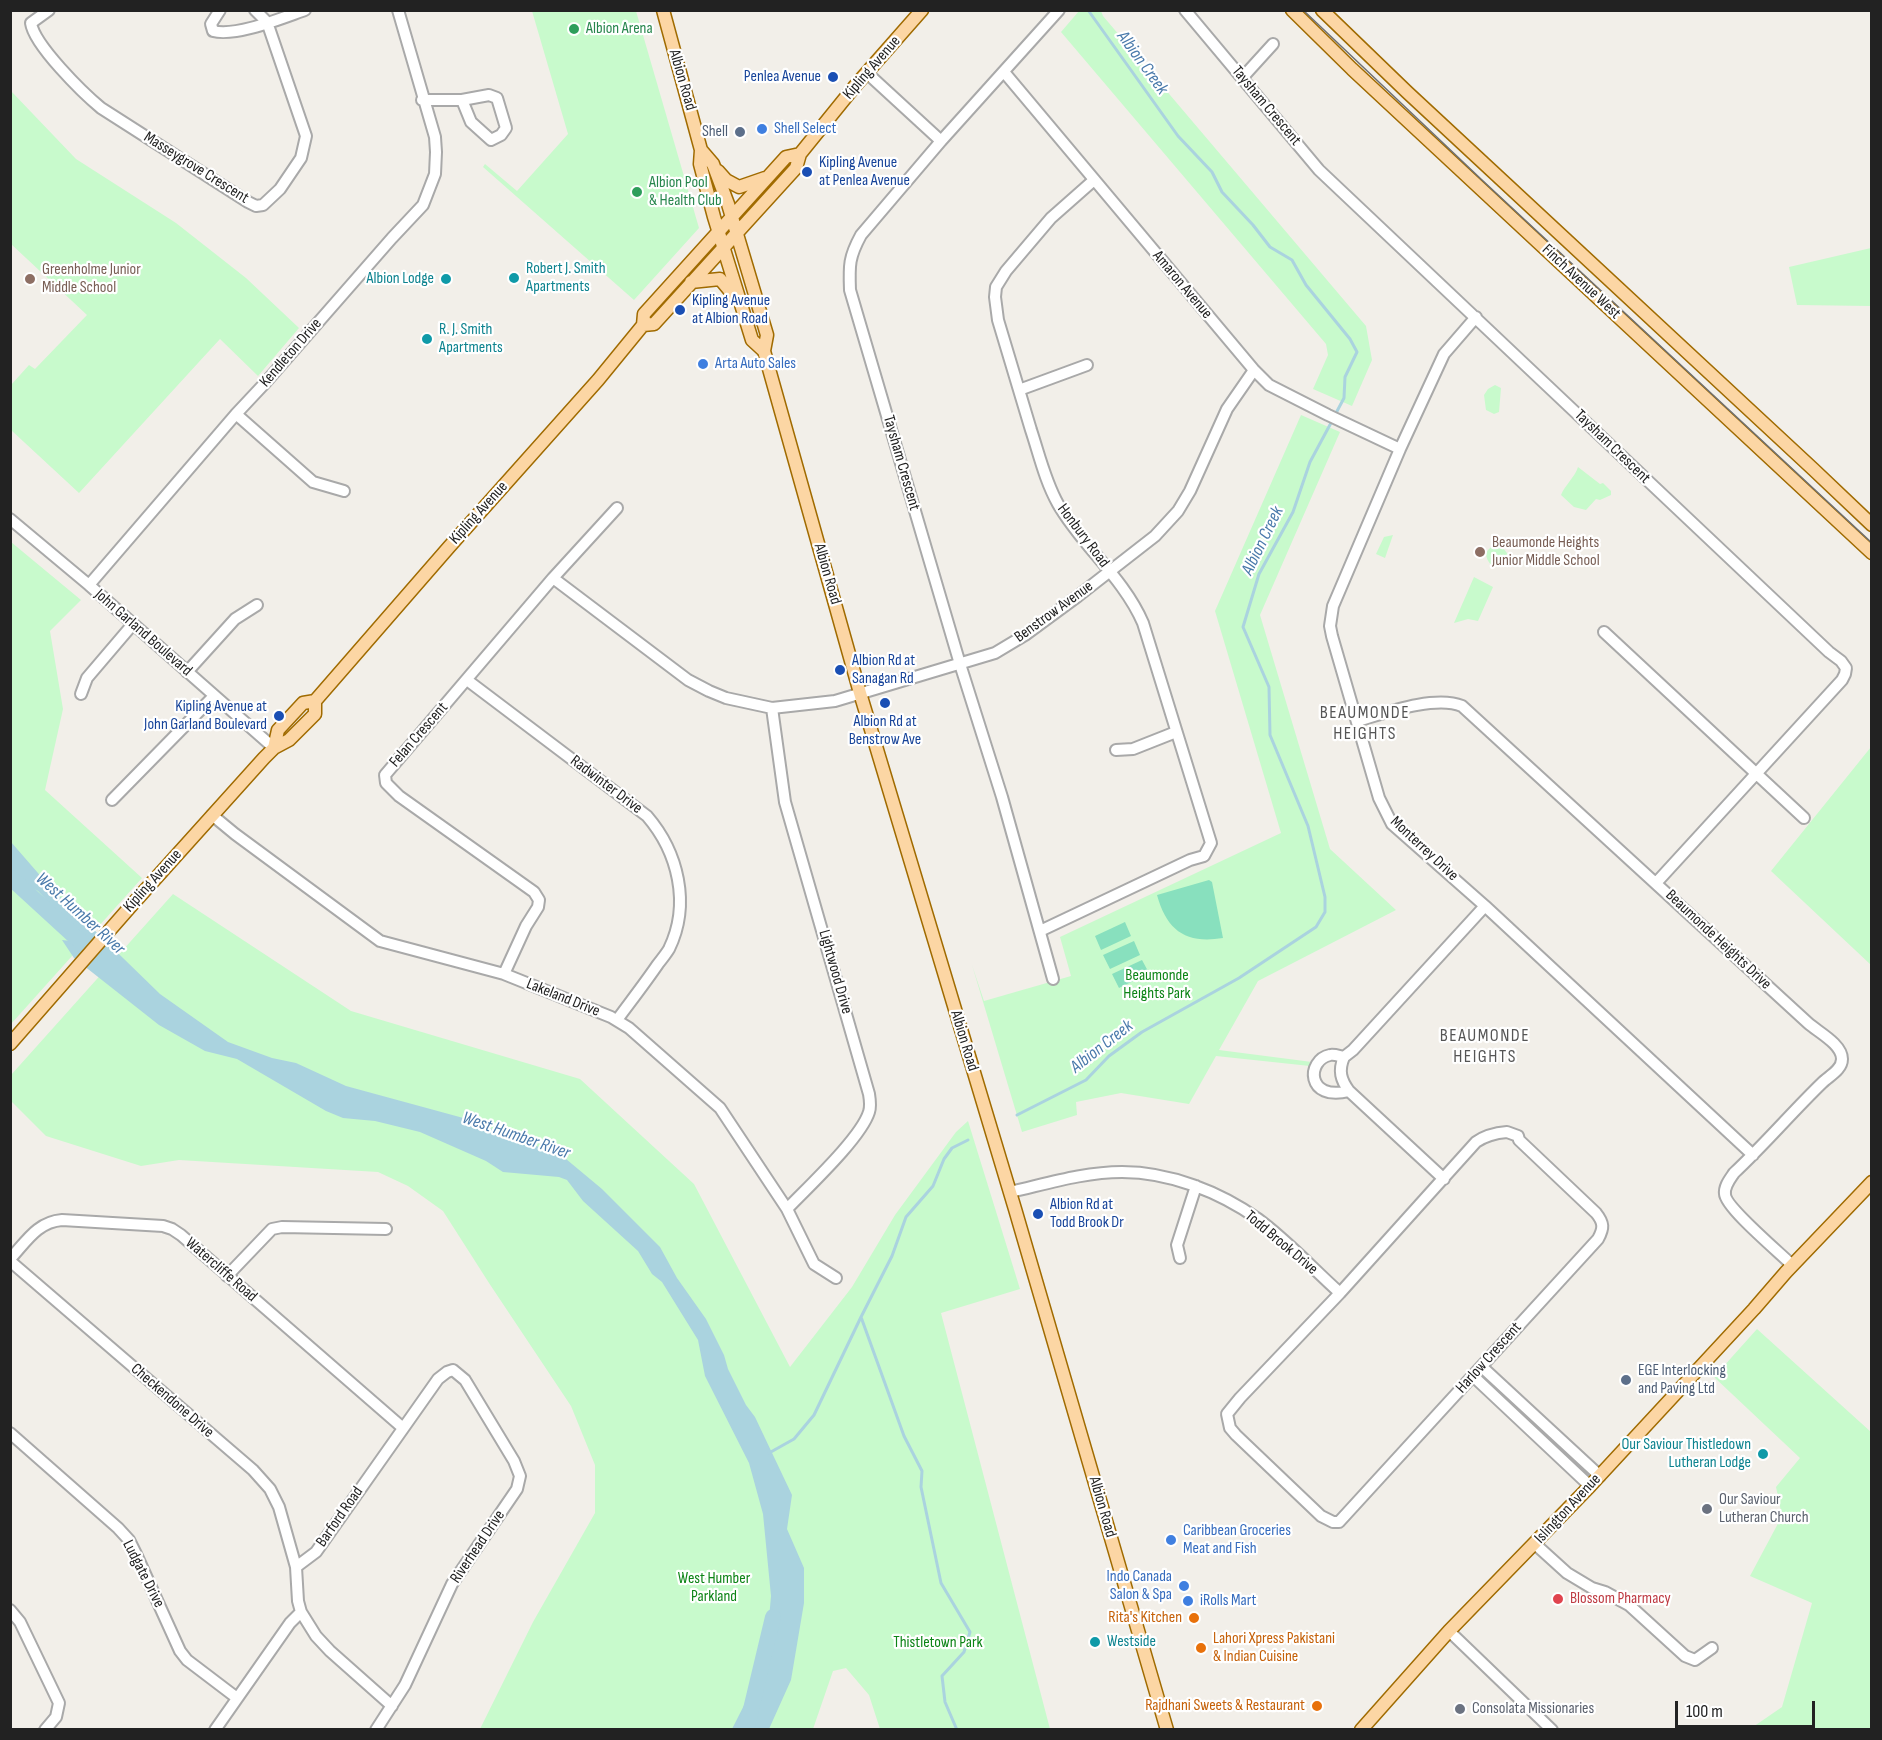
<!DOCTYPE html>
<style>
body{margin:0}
#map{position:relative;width:1882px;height:1740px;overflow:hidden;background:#f2efe9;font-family:"Sofia Sans Condensed",sans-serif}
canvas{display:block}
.frame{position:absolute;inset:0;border:12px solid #222;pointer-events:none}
.scale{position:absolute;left:1675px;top:1701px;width:140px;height:27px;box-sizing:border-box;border:3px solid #222;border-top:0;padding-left:8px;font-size:18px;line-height:21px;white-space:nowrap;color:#222;-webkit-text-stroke:4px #fff;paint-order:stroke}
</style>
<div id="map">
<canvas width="1882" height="1740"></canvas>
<div class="frame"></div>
<div class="scale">100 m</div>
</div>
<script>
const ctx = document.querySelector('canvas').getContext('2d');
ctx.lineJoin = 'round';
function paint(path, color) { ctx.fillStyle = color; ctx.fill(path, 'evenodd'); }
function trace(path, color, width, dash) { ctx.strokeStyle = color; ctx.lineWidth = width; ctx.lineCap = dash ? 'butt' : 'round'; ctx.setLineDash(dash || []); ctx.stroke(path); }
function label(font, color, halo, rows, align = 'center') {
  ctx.font = font + ' "Sofia Sans Condensed",sans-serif'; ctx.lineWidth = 4.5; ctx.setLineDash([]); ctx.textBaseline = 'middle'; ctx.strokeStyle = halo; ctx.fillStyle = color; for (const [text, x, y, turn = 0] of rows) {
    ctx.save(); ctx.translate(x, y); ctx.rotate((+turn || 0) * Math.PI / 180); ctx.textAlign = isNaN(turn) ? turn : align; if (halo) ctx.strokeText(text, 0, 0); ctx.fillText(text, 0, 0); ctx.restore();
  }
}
const park = new Path2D(`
 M532,11H636L699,228L634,300L483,167L485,164L517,191L568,134Z
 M1079,11H1101L1103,16L1366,326L1372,360L1352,406L1313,389L1328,355L1326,344L1061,32Z
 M11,91L76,159L176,223L246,278L299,328L258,376L220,339L79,493L11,430V385L29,365L35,369L87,315L11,244Z
 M1871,248V306L1797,305L1789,267Z
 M1495,385L1501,388L1499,412L1494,414L1486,410L1484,395L1488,389Z
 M1301,415L1340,432L1260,615L1330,849L1396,910L1258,981L1219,1050L1312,1062L1310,1066L1216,1056L1189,1104L1121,1093L1076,1102L1077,1115L1022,1132L972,965L984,1001L1071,976L1060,937L1281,833L1215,611Z
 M1578,467L1600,484L1603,483L1611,491V495L1600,500L1596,499L1586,510L1574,507L1561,495C1565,485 1575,477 1578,467Z
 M1393,535L1385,558L1376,554L1384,537Z
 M11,542L81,600L50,631L63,709L45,790L142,878L11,1024Z
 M1495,545C1503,546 1508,553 1510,560L1509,562L1497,567L1492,566C1484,557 1484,550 1495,545Z
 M1474,577L1493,587L1478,621L1468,619L1454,623Z
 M1871,747V965L1771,871Z
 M173,894L351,1011L580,1079L694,1184L790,1367L852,1287L895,1215L956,1132L968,1121L1020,1289L941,1313L1050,1729H880L869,1695L846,1668L833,1671L813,1729H480L533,1622L595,1513V1465L571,1406L489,1283L443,1211L408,1186L378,1172L179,1160L141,1166L46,1136L11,1101V1075Z
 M1757,1329L1871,1432V1729H1750L1782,1707L1812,1603L1750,1576L1782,1516L1776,1487L1800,1458L1714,1377Z`);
const pitch = new Path2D(`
 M1209,880L1212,882L1223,938C1186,944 1167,931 1157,895Z
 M1125,922L1131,936L1101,950L1095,936Z
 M1134,941L1140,955L1110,969L1103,955Z
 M1142,960L1149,973L1119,988L1112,974Z`);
const water = new Path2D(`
 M11,842L51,888L160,994L228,1042L272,1058L296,1063L346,1086L478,1122L504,1135L560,1154L602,1189L660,1247L677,1278L706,1319L724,1355L728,1369L746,1405L755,1417L792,1495L787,1529L804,1568V1603L791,1680L769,1729H732L765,1664L771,1596L763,1514L749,1463L705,1376L698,1340L662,1282L652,1274L638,1251L583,1201L567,1180L559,1177L503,1172L486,1161L420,1132L375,1121L343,1118L326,1111L237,1059L205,1051L159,1025L74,958L62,940L79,942L74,930L38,891L20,882L11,885Z`);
const stream = new Path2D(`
 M1088,10L1178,136L1212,172L1222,192L1253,225L1270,247L1292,260L1306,285L1350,339L1357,352L1345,377L1344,398L1335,415
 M1017,1115L1086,1080L1109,1056L1142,1032L1239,978L1316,927L1325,912V897L1308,826L1270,735L1269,687L1243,627L1259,574L1293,512L1310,462L1332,421
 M861,1317L904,1436L922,1471L921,1487L941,1583L970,1632L964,1652L942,1676L945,1702L957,1730
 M769,1453L794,1439L814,1415L861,1317L892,1256L906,1217L933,1186L944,1159L952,1148L968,1140`);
const river = new Path2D(`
 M10,877L94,954
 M746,1730L773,1617`);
const minor = new Path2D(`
 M49,10L31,23C34,45 83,93 101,108L248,202L256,206L263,205L280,189L301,158L306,136L267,22L255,10
 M220,10L211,24L213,31C236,37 282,18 305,10
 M1185,10L1319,170L1829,652L1841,661L1846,668L1845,674L1842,680L1656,883
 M1004,72L1254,370L1269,385L1328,415L1400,449
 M867,73L941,141
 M1243,77L1273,44
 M422,100H462L489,95L497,98L506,128L501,135L491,140L471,122L462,100
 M1476,317L1444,354L1400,449L1333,606L1330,626L1332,636L1379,798L1392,824L1485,906L1753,1155
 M1019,390L1087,365
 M236,414L313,482L344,491
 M10,519L89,585L274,748
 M553,578L688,680L709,691L726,698L772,708L835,701L995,653L1025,635L1078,596L1155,536L1178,511L1190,491L1227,409L1254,370
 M89,585L236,414L266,382L392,238L423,205L435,174L436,152L435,137L398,10
 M1604,632L1804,818
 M187,672L235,619L257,605
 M467,680L647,816C678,852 691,904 669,949C666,954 662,959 658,964C645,983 631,1001 617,1020
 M81,694L87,678L133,624
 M772,708L785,802L869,1094C870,1100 871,1106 869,1112C861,1138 807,1188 787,1209
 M1357,721C1385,713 1435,695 1462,706L1808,1023C1818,1032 1842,1044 1842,1059C1842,1070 1829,1076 1822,1083C1792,1112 1765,1144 1734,1173C1730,1179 1724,1186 1725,1194C1725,1207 1780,1253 1792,1265
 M1116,750L1133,749L1176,732
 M112,800L214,696
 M212,815L235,834L380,941L504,974L611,1017L629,1028L720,1108L787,1209L814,1264L836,1278
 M1040,931L1190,860L1204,856L1211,843L1143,623C1123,577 1082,546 1058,504C1045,481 1039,454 1031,430C1020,393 1009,356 998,320L995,297L996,287L1006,271L1051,218L1094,180
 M504,974L526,926L538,907L539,900L534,892L399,796L386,783L385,775L553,578L617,508
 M1053,979L1002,797L960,664L850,290C849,265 849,257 861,235L941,141L1059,10
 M1344,1057C1338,1071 1341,1080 1349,1091
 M1507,1132L1518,1136L1519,1140L1596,1213C1604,1223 1604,1228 1598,1239L1339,1522H1333L1321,1516L1236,1435L1230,1428L1227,1414L1240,1398L1340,1293L1476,1142C1486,1135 1495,1133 1507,1132Z
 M1444,1179L1349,1091C1306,1102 1306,1060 1330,1055C1334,1054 1339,1056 1344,1057L1353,1050L1485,906
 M1010,1192C1046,1184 1084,1172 1122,1172C1170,1172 1220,1192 1258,1219C1288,1241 1313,1269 1340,1293
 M1180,1258L1177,1245L1196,1186
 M10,1259C26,1242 37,1222 62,1220L163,1226L172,1229L181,1235L403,1428
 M10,1261L253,1470L270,1489L279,1507L296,1567
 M227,1276L272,1229L282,1227L386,1229
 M1482,1367L1600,1476
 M1473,1376L1590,1486
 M10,1433L118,1528L129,1540L136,1554L180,1651L187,1660L237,1698
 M1535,1544L1567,1573L1592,1588L1605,1592L1629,1605L1685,1656L1695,1660L1712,1648
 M10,1610L20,1622L59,1703L56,1717L45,1730
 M301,1612L316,1636L330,1651L392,1706
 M1449,1631L1552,1730
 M215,1730L290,1623L301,1612L298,1601L296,1567L316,1552L438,1379L447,1372L453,1370L465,1380L514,1461L520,1476L517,1489L452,1584L405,1685L376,1730`);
const major = new Path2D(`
 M663,10L701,150L700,164L714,217L752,340L764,351
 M1292,10L1352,69L1872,553
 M1322,10L1407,92L1813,469L1872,525
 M701,150L713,164L728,204L767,335L764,351L860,693L1015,1209L1167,1730
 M718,171L726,180L739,187L765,178
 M691,282L720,279L735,297
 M643,325L654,324L796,168L800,154L855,86L922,10
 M274,748L278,730L303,703L315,701
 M10,1044L130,907L264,758L274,748L289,740L315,714V701L449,547L598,380L643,325L644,314L786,157L800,154
 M1361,1730L1449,1631L1590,1486L1754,1309L1786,1272L1872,1182`);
const tram = new Path2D(`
 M1303,10L1482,180L1872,543`);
const markers = [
 [574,29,6,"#2e9e5b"],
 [833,77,6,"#1a4fb4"],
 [762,129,6,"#3f7fe0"],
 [740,132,6,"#5c6f8a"],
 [807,172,6,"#1a4fb4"],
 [637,192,6,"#2e9e5b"],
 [514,278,6,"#0f9aa8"],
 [30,279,6,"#8d6e63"],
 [446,279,6,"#0f9aa8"],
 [680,310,6,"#1a4fb4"],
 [427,339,6,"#0f9aa8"],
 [703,364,6,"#3f7fe0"],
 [1480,552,6,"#8d6e63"],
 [840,670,6,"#1a4fb4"],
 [885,703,6,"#1a4fb4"],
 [279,716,6,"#1a4fb4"],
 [1038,1214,6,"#1a4fb4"],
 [1626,1380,6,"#5c6f8a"],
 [1763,1454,6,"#0f9aa8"],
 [1707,1509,6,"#6b7280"],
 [1171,1540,6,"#3f7fe0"],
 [1184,1586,6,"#3f7fe0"],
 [1558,1599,6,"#e0444e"],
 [1188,1601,6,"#3f7fe0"],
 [1194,1618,6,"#e8710a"],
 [1095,1642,6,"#0f9aa8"],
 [1201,1648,6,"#e8710a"],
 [1317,1706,6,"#e8710a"],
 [1460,1709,6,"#6b7280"]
];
const leisureNames = [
 ["Albion Arena",586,29],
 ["Albion Pool",649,183],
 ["& Health Club",649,201]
];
const streetNames = [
 ["Kipling Avenue",872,68,-49],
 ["Albion Road",682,80,74],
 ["Taysham Crescent",1266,106,50],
 ["Masseygrove Crescent",196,168,32],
 ["Finch Avenue West",1581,282,43],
 ["Amaron Avenue",1182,285,50],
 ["Kendleton Drive",291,353,-49],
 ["Taysham Crescent",1612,447,44],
 ["Taysham Crescent",901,463,74],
 ["Kipling Avenue",479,513,-48],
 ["Honbury Road",1083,536,53],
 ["Albion Road",827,574,74],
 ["Benstrow Avenue",1054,612,-36],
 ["John Garland Boulevard",143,633,41],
 ["Felan Crescent",419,735,-49],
 ["Radwinter Drive",606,785,37],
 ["Monterrey Drive",1424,849,43],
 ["Kipling Avenue",153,881,-48],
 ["Beaumonde Heights Drive",1718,940,43],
 ["Lightwood Drive",835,972,74],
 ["Lakeland Drive",563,998,22],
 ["Albion Road",964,1041,73],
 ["Todd Brook Drive",1281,1243,40],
 ["Watercliffe Road",221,1270,41],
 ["Harlow Crescent",1489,1358,-48],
 ["Checkendone Drive",172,1401,41],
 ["Albion Road",1102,1507,74],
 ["Islington Avenue",1568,1509,-47],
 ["Barford Road",340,1517,-55],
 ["Riverhead Drive",478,1547,-56],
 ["Ludgate Drive",143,1574,63]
];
const transitNames = [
 ["Penlea Avenue",821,77,"right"],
 ["Kipling Avenue",819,163],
 ["at Penlea Avenue",819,181],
 ["Kipling Avenue",692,301],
 ["at Albion Road",692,319],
 ["Albion Rd at",852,661],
 ["Sanagan Rd",852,679],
 ["Kipling Avenue at",267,707,"right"],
 ["John Garland Boulevard",267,725,"right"],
 ["Albion Rd at",885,722,"center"],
 ["Benstrow Ave",885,740,"center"],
 ["Albion Rd at",1050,1205],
 ["Todd Brook Dr",1050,1223]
];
const shopNames = [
 ["Shell Select",774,129],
 ["Arta Auto Sales",715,364],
 ["Caribbean Groceries",1183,1531],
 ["Meat and Fish",1183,1549],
 ["Indo Canada",1172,1577,"right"],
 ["Salon & Spa",1172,1595,"right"],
 ["iRolls Mart",1200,1601]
];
const serviceNames = [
 ["Shell",728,132],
 ["EGE Interlocking",1638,1371,"left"],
 ["and Paving Ltd",1638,1389,"left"]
];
const cultureNames = [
 ["Robert J. Smith",526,269],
 ["Apartments",526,287],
 ["Albion Lodge",434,279,"right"],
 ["R. J. Smith",439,330],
 ["Apartments",439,348],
 ["Our Saviour Thistledown",1751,1445,"right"],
 ["Lutheran Lodge",1751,1463,"right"],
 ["Westside",1107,1642]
];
const educationNames = [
 ["Greenholme Junior",42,270],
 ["Middle School",42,288],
 ["Beaumonde Heights",1492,543],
 ["Junior Middle School",1492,561]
];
const parkNames = [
 ["Beaumonde",1157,976],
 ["Heights Park",1157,994],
 ["West Humber",714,1579],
 ["Parkland",714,1597],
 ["Thistletown Park",938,1643]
];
const worshipNames = [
 ["Our Saviour",1719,1500],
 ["Lutheran Church",1719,1518],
 ["Consolata Missionaries",1472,1709]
];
const healthNames = [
 ["Blossom Pharmacy",1570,1599]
];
const foodNames = [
 ["Rita's Kitchen",1182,1618],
 ["Lahori Xpress Pakistani",1213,1639,"left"],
 ["& Indian Cuisine",1213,1657,"left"],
 ["Rajdhani Sweets & Restaurant",1305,1706]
];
const waterNames = [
 ["Albion Creek",1142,63,54],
 ["Albion Creek",1263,541,-64],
 ["West Humber River",80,914,42],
 ["Albion Creek",1102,1047,-38],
 ["West Humber River",516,1136,19]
];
const neighbourhoodNames = [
 ["BEAUMONDE",1365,713],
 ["HEIGHTS",1365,734],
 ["BEAUMONDE",1485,1036],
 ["HEIGHTS",1485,1057]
];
paint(park, '#c8facc');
paint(pitch, '#88e0be');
paint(water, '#aad3df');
trace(stream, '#aad3df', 3);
trace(river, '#aad3df', 16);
trace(minor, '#a9a9a9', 14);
trace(major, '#a06b00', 15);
trace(minor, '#fff', 10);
trace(major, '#fcd6a4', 12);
trace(tram, '#707070', 1.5);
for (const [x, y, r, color] of markers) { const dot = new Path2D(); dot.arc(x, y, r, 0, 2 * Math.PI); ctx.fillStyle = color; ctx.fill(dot); trace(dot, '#fff', 2); }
label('16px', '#27864d', '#fff', leisureNames, 'left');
label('16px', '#222', '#fff', streetNames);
label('16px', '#164399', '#fff', transitNames, 'left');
label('16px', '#366cbe', '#fff', shopNames, 'left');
label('16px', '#4e5e75', '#fff', serviceNames, 'right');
label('16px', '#0d838f', '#fff', cultureNames, 'left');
label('16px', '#785e54', '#fff', educationNames, 'left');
label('16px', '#0c8416', '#fff', parkNames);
label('16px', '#5b616d', '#fff', worshipNames, 'left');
label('16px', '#be3a42', '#fff', healthNames, 'left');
label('16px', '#c56008', '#fff', foodNames, 'right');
label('italic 18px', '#4a7aab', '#fff', waterNames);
ctx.letterSpacing = '1.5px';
label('18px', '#555', '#fff', neighbourhoodNames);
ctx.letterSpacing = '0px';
</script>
